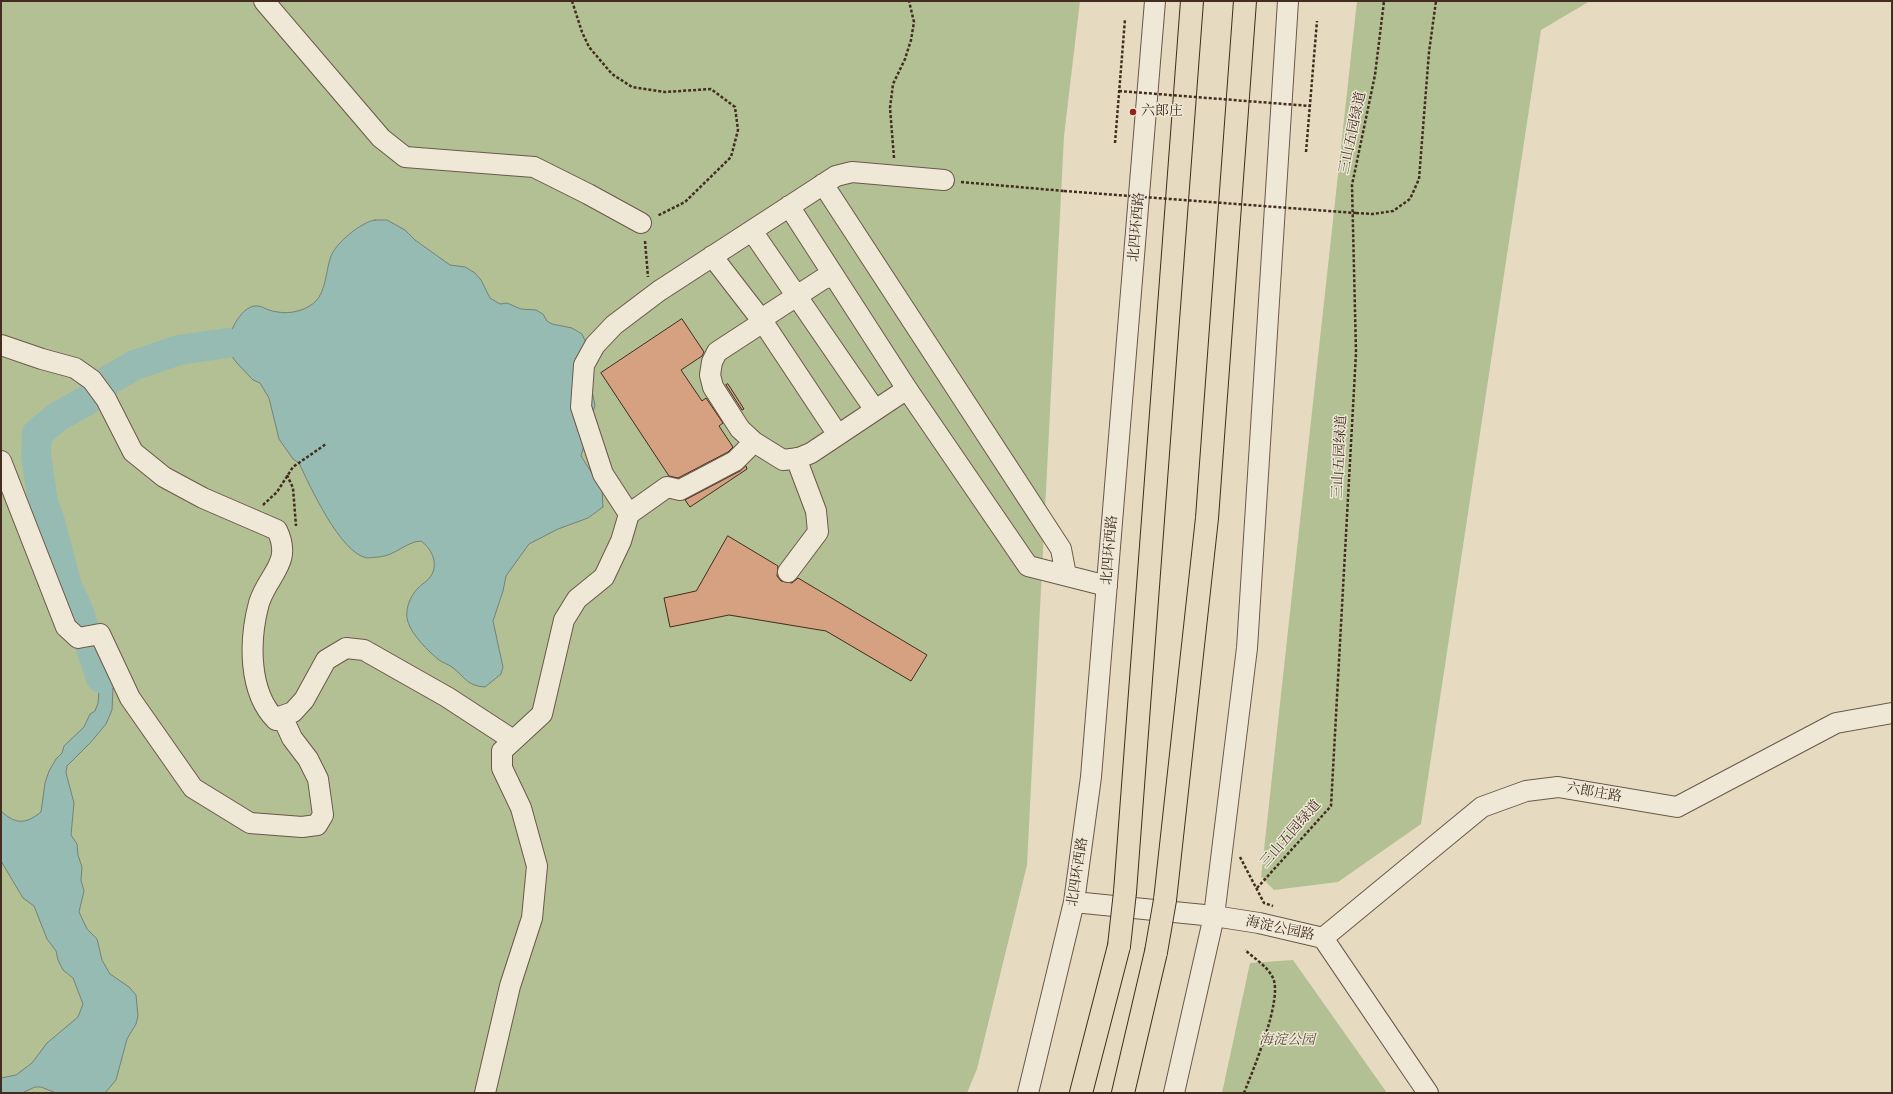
<!DOCTYPE html>
<meta charset="utf-8">
<style>
body{margin:0}
#map{position:relative;width:1893px;height:1094px;overflow:hidden;background:#e6dbc1;font-family:"IM FELL Great Primer",serif}
canvas{display:block}
.frame{position:absolute;inset:0;border:2px solid #422d20;pointer-events:none}
</style>
<div id="map">
<canvas width="1893" height="1094"></canvas>
<div class="frame"></div>
</div>
<script>
const ctx = document.querySelector('canvas').getContext('2d');
ctx.lineJoin = 'round';
function paint(path, color) { ctx.fillStyle = color; ctx.fill(path, 'evenodd'); }
function trace(path, color, width, dash) { ctx.strokeStyle = color; ctx.lineWidth = width; ctx.lineCap = dash ? 'butt' : 'round'; ctx.setLineDash(dash || []); ctx.stroke(path); }
function label(font, color, halo, rows, align = 'center') {
  ctx.font = font + ' "IM FELL Great Primer","Noto Serif SC",serif'; ctx.lineWidth = 3; ctx.setLineDash([]); ctx.textBaseline = 'middle'; ctx.strokeStyle = halo; ctx.fillStyle = color; for (const [text, x, y, turn = 0] of rows) {
    ctx.save(); ctx.translate(x, y); ctx.rotate((+turn || 0) * Math.PI / 180); ctx.textAlign = isNaN(turn) ? turn : align; if (halo) ctx.strokeText(text, 0, 0); ctx.fillText(text, 0, 0); ctx.restore();
  }
}
const green = new Path2D(`
 M1,1H1080L1064,136L1027,865L977,1069L967,1093H1Z
 M1357,1H1590L1541,30L1421,824L1338,882L1274,890L1261,877Z
 M1293,960L1387,1093H1222L1250,963Z`);
const water = new Path2D(`
 M375,220H387L405,230L415,240L450,265L465,267L475,273L481,280L490,298L500,304L507,303L521,309L536,310L543,314L547,321L552,324L572,328L582,334L588,347L592,391L595,405L581,456L602,489L603,507L588,518L558,529L529,544L506,576L503,591L493,621L503,667L501,674L485,687C467,686 465,677 452,667C448,664 443,663 439,660C428,651 412,635 408,622C404,611 410,596 418,588C422,584 428,581 431,576C439,563 431,548 421,541C405,542 397,555 379,557C375,557 370,558 367,558C340,553 310,486 299,463L293,459L279,439L269,398L260,383L253,380L236,362L231,355L227,343C230,331 242,304 258,306C261,306 266,309 269,310C285,315 302,313 315,302C326,292 326,269 331,256C336,243 361,222 375,220Z
 M95,674L106,680L113,689L112,710L106,724L91,742L67,766L66,773L74,803L71,835L77,844L78,855L82,867L81,880L84,891L79,912L87,929L97,939L102,960L110,974L129,987L136,995L138,1016L136,1024L127,1039L116,1080L105,1093H56L41,1087H35L22,1093H1V1078L16,1075L32,1063L47,1043L78,1017L83,1004L73,978L63,970L58,960L56,951L47,939L34,906L23,898L1,861V811C16,825 26,824 41,812L45,783L49,771L56,759L62,753L64,746L84,727L90,714L95,711L98,703L99,691L94,684Z`);
const river = new Path2D(`
 M101,678L78,610L67,586L50,522L43,503L36,455L37,434L57,417L86,401L107,381L135,365L179,350L227,343`);
const building = new Path2D(`
 M682,319L704,352L702,356L681,370L702,401L706,398L723,423L719,426L733,447L728,452L678,478L669,476L601,373Z
 M728,384L744,409L742,410L726,385Z
 M746,466L747,469L690,507L685,500L740,471Z
 M728,536L778,566L777,576L781,581L792,583L798,578L927,655L911,681L826,631L729,615L670,627L664,598L696,591Z`);
const path = new Path2D(`
 M572,1L582,32L589,47L612,74L632,87L665,92L711,89L735,107L738,130L731,157L685,202L657,216
 M1115,143L1125,19
 M1306,152L1317,21
 M894,158L890,108L893,84L905,59L911,40L914,22L909,1
 M961,182L1064,191
 M1356,213L1373,214L1393,211L1410,199L1419,179L1429,52L1436,1
 M645,241L648,277
 M287,475L293,488L296,526
 M263,505L277,492L293,467L326,444
 M1240,857L1264,903L1273,906
 M1257,888L1331,806L1356,353L1352,185L1375,75L1384,1
 M1244,1093C1253,1070 1283,999 1273,978C1268,967 1254,958 1245,950`);
const minor = new Path2D(`
 M264,1L381,138L405,157L534,167L588,194L641,223
 M823,184L1061,549L1066,575
 M789,206L907,389L1028,566L1107,586
 M752,231L875,410
 M712,256L763,322L717,352L712,362L710,375L713,387L740,429L754,442L783,460L799,458L811,453L907,389
 M834,276L823,279L769,314L763,322L838,435
 M1,345L42,359L75,368L92,380L106,399L133,452L164,477L203,498L277,530C293,563 268,574 259,603C249,640 248,692 276,720L282,716L293,712L304,700L326,660L346,648L364,650L447,697L513,740
 M754,442L735,461L680,490L667,487L629,514L603,474L581,407L584,365L595,345L614,325L659,291L836,176L852,172L944,180
 M1,461L66,627L78,638L100,634L130,698L193,788L250,823L302,827L317,825L323,815L318,779L308,759L292,738L282,716
 M788,572L818,532L816,511L796,458
 M1074,902L1214,916L1259,923L1323,938L1428,1093
 M1323,938L1482,807L1526,791L1558,787L1677,807L1836,723L1892,713
 M485,1093L510,986L532,918L537,866L521,808L502,768V751L542,714L564,620L577,599L604,577L621,541L629,514
 M1028,1093L1074,902L1091,777L1155,1
 M1174,1093L1214,916L1247,648L1288,1`);
const highway = new Path2D(`
 M1125,892L1192,1
 M1165,900L1207,518L1245,1
 M1081,1093L1119,946
 M1123,1093L1156,952`);
const pathBridge = new Path2D(`
 M1119,91L1310,106
 M1064,191L1356,213`);
const highwayBridge = new Path2D(`
 M1119,946L1125,892
 M1156,952L1165,900`);
const markers = [
 [1133,112,4,"#8f2418"]
];
const poiNames = [
 ["六郎庄",1141,112]
];
const streetNames = [
 ["三山五园绿道",1353,133,-78],
 ["北四环西路",1137,227,-85],
 ["三山五园绿道",1340,457,-87],
 ["北四环西路",1110,550,-85],
 ["六郎庄路",1594,793,10],
 ["三山五园绿道",1291,834,-49],
 ["北四环西路",1078,872,-81],
 ["海淀公园路",1280,929,12]
];
const parkNames = [
 ["海淀公园",1287,1041]
];
paint(green, '#b3c094');
paint(water, '#96bbb3');
trace(water, '#748278', 1);
trace(river, '#96bbb3', 30);
paint(building, '#d6a181');
trace(building, '#422d20', 1);
trace(minor, '#6b5848', 22);
trace(highway, '#422d20', 24);
trace(path, '#422d20', 2.5, [3, 2]);
trace(minor, '#efe8d7', 20);
trace(highway, '#e6dbc1', 22);
trace(highwayBridge, '#422d20', 24, []);
trace(pathBridge, '#422d20', 2.5, [3, 2]);
trace(highwayBridge, '#e6dbc1', 22);
for (const [x, y, r, color] of markers) { const dot = new Path2D(); dot.arc(x, y, r, 0, 2 * Math.PI); ctx.fillStyle = color; ctx.fill(dot); trace(dot, '#efe8d7', 1.5); }
label('14px', '#422d20', '#efe8d7', poiNames, 'left');
label('14px', '#422d20', '#efe8d7', streetNames);
label('italic 14px', '#594a37', '#efe8d7', parkNames);
</script>
